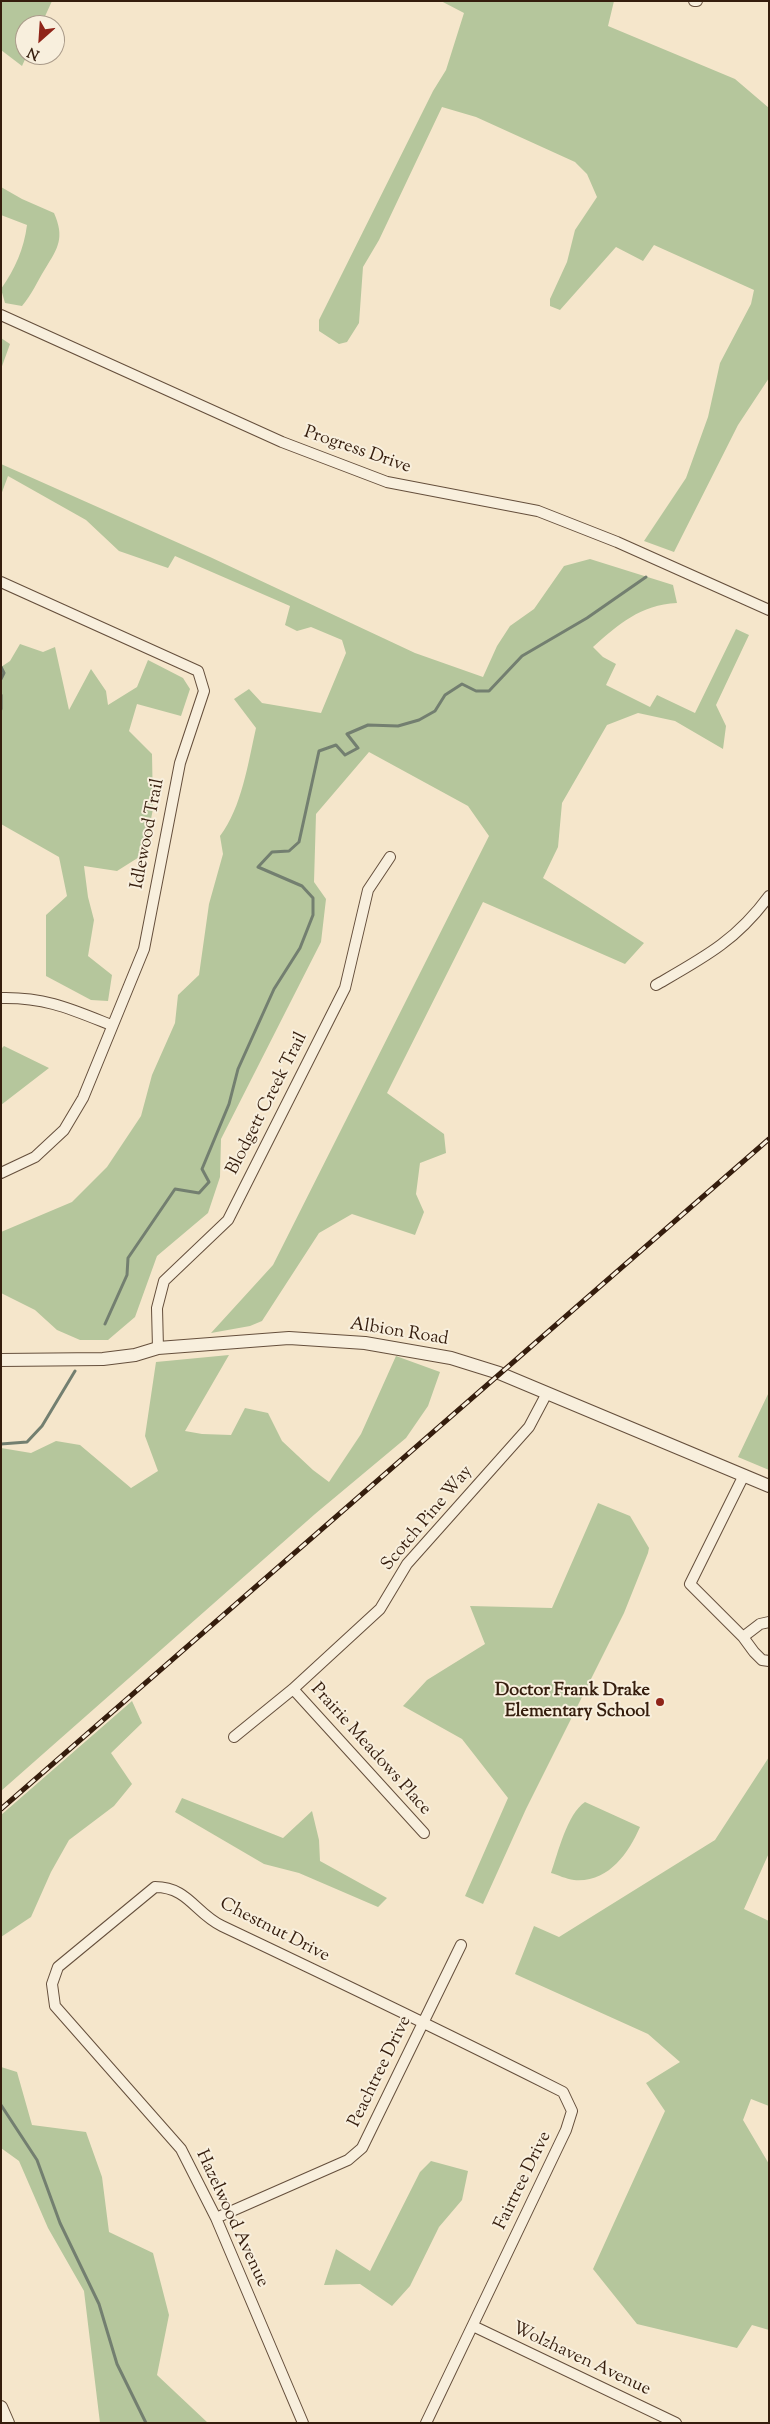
<!DOCTYPE html>
<style>
body{margin:0}
#map{position:relative;width:770px;height:2424px;overflow:hidden;background:#f5e6cb;font-family:"Sorts Mill Goudy",serif}
canvas{display:block}
.frame{position:absolute;inset:0;border:2px solid #351d0d;pointer-events:none}
.north{position:absolute;left:15px;top:15px;width:50px;height:50px;box-sizing:border-box;background:#f8efdd;border:1px solid #aa9b8a;border-radius:50%;rotate:206deg;font-size:14px;font-weight:700;line-height:20px;text-align:center;color:#351d0d}
.north::after{content:'';display:block;margin:auto;width:18px;height:22px;background:#8f2418;clip-path:polygon(50% 0,100% 100%,50% 72%,0 100%)}
</style>
<div id="map">
<canvas width="770" height="2424"></canvas>
<div class="frame"></div>
<div class="north">N</div>
</div>
<script>
const ctx = document.querySelector('canvas').getContext('2d');
ctx.lineJoin = 'round';
function paint(path, color) { ctx.fillStyle = color; ctx.fill(path, 'evenodd'); }
function trace(path, color, width, dash) { ctx.strokeStyle = color; ctx.lineWidth = width; ctx.lineCap = dash ? 'butt' : 'round'; ctx.setLineDash(dash || []); ctx.stroke(path); }
function label(font, color, halo, rows, align = 'center') {
  ctx.font = font + ' "Sorts Mill Goudy",serif'; ctx.lineWidth = 4; ctx.setLineDash([]); ctx.textBaseline = 'middle'; ctx.strokeStyle = halo; ctx.fillStyle = color; for (const [text, x, y, turn = 0] of rows) {
    ctx.save(); ctx.translate(x, y); ctx.rotate((+turn || 0) * Math.PI / 180); ctx.textAlign = isNaN(turn) ? turn : align; if (halo) ctx.strokeText(text, 0, 0); ctx.fillText(text, 0, 0); ctx.restore();
  }
}
const green = new Path2D(`
 M1,1H52L41,25H25V55H27L22,66L1,50Z
 M441,1H614L608,26L735,79L769,108V378L738,425L674,552L644,541L686,478L708,417L720,363L751,304L754,290L654,245L643,261L616,247L560,310L550,306V299L567,262L575,230L597,197L587,174L575,162L476,117L442,107L379,240L363,267L359,323L347,342L339,344L319,331V320L433,91L446,70L464,13Z
 M1,187L22,199L54,213C65,238 58,248 45,269C37,282 32,294 22,306L5,303L1,289C15,269 24,249 27,225L1,215Z
 M1,338L10,344L1,369Z
 M1,464L210,557L415,653L483,677L497,646L510,626L534,609L564,566L590,559L673,585L677,603C640,605 619,624 593,647L603,657L616,664L606,685L650,707L657,695L695,713L736,629L749,635L716,705L726,726L723,749L675,721L638,713L607,725L562,803L558,847L543,878L644,943L625,964L483,902L387,1093L444,1134L446,1153L420,1163L416,1194L424,1212L415,1235L352,1214L319,1233L262,1321L250,1326L211,1333L273,1265L489,836L468,806L369,752L316,814L314,882L326,899L321,942L221,1139L220,1177L208,1213L157,1256L135,1317L108,1340H80L57,1330L35,1310L1,1293V1232L72,1202L107,1167L141,1116L152,1075L175,1023L178,995L199,975L209,904L223,854L220,836C242,807 248,763 256,728L234,699L249,689L262,703L321,713L346,653L342,640L311,627L297,631L285,625L290,606L175,556L168,568L119,551L86,520L8,476L1,495Z
 M20,644L43,652L55,647L69,710L91,669L106,691L108,705L137,687L148,660L183,678L190,689L181,716L137,704L129,731L152,754L153,809L144,854L117,871L84,866L88,897L94,920L88,956L112,975L108,1001L91,1000L46,976V915L67,896L59,857L1,824V667L10,661Z
 M4,1046L49,1068L1,1105V1049Z
 M229,1355L185,1431L202,1434L231,1435L245,1408L268,1413L282,1441L313,1470L329,1482L361,1434L396,1356L440,1372L428,1406L406,1438L315,1514L1,1791V1448L31,1453L56,1441L80,1445L131,1488L158,1471L145,1436L156,1362Z
 M769,1392V1470L738,1457Z
 M598,1503L630,1516L649,1548L648,1553L624,1613L526,1809L483,1904L465,1896L508,1798L462,1739L403,1706L427,1680L485,1644L470,1606L552,1608Z
 M132,1701L142,1723L111,1753L132,1784L114,1806L69,1840L51,1872L31,1917L1,1937V1815Z
 M769,1757V1853L744,1909L769,1921V2106L751,2099L743,2120L769,2164V2330L752,2325L737,2348L637,2324L593,2269L665,2111L646,2083L680,2062L648,2034L515,1974L534,1926L559,1937L715,1840Z
 M182,1798L283,1838L312,1811L319,1840L320,1861L387,1898L378,1907L299,1873L264,1864L175,1812Z
 M585,1802L640,1827C628,1854 608,1883 574,1880C566,1879 558,1875 551,1873C558,1853 567,1814 585,1802Z
 M1,2067L17,2072L32,2125L86,2132L102,2177L109,2232L153,2253L169,2315L157,2375L208,2423H100L84,2291L48,2228L19,2161L1,2148Z
 M431,2161L468,2171L462,2200L439,2227L410,2286L392,2306L360,2284L324,2285L336,2249L370,2271L420,2172Z`);
const stream = new Path2D(`
 M1,667L4,673L1,679
 M1,695V709
 M105,1324L127,1275L128,1258L175,1189L199,1193L209,1182L202,1169L229,1104L238,1069L274,989L300,948L313,915V898L302,886L258,867L272,852L289,851L299,842L319,751L336,745L345,755L358,748L347,734L368,725L398,726L419,720L435,711L445,695L462,684L476,691H489L522,656L587,618L646,577
 M1,1444L27,1442L42,1426L75,1371
 M1,2105L37,2160L60,2223L99,2304L117,2364L146,2423`);
const minor = new Path2D(`
 M694,1H697
 M1,315L282,442L387,482L538,511L617,542L769,610
 M1,582L198,671L204,691L180,763L144,949L83,1098L64,1130L35,1157L1,1173
 M656,985C703,958 736,941 769,896
 M1,998C45,997 71,1009 111,1025
 M158,1348L157,1308L164,1281L228,1220L345,988L368,890L390,857
 M744,1475L690,1584L743,1637L754,1652L762,1660L769,1661
 M743,1637L760,1624L769,1622
 M293,1689L424,1833
 M234,1737L293,1689L380,1609L407,1564L529,1427L547,1393
 M216,2218L348,2160L362,2148L461,1945
 M473,2326L676,2423
 M303,2423L216,2218L181,2149L55,2006L52,1984L58,1967L155,1887C188,1887 195,1913 222,1926C336,1980 450,2035 563,2092L572,2111L566,2130L426,2423`);
const tertiary = new Path2D(`
 M1,1360L103,1359L135,1355L158,1348L289,1338L365,1343L451,1358L499,1373L769,1486
 M1,2407L8,2423`);
const rail = new Path2D(`
 M1,1809L769,1139`);
const markers = [
 [660,1702,5,"#8f2418"]
];
const streetNames = [
 ["Progress Drive",357,451,19],
 ["Idlewood Trail",149,834,-79],
 ["Blodgett Creek Trail",268,1104,-63],
 ["Albion Road",399,1333,9],
 ["Scotch Pine Way",428,1519,-50],
 ["Prairie Meadows Place",370,1750,48],
 ["Chestnut Drive",274,1931,27],
 ["Peachtree Drive",381,2072,-64],
 ["Fairtree Drive",524,2181,-64],
 ["Hazelwood Avenue",231,2219,65],
 ["Wolzhaven Avenue",581,2360,25]
];
const poiNames = [
 ["Doctor Frank Drake",650,1692],
 ["Elementary School",650,1713]
];
paint(green, '#b5c69c');
trace(stream, '#737f70', 3);
trace(minor, '#654f3c', 12);
trace(tertiary, '#654f3c', 14);
trace(minor, '#f8efdd', 10);
trace(tertiary, '#f8efdd', 12);
trace(rail, '#351d0d', 5);
trace(rail, '#f8efdd', 3, [9]);
for (const [x, y, r, color] of markers) { const dot = new Path2D(); dot.arc(x, y, r, 0, 2 * Math.PI); ctx.fillStyle = color; ctx.fill(dot); trace(dot, '#f8efdd', 2); }
label('18px', '#351d0d', '#f8efdd', streetNames);
label('bold 18px', '#351d0d', '#f8efdd', poiNames, 'right');
</script>
